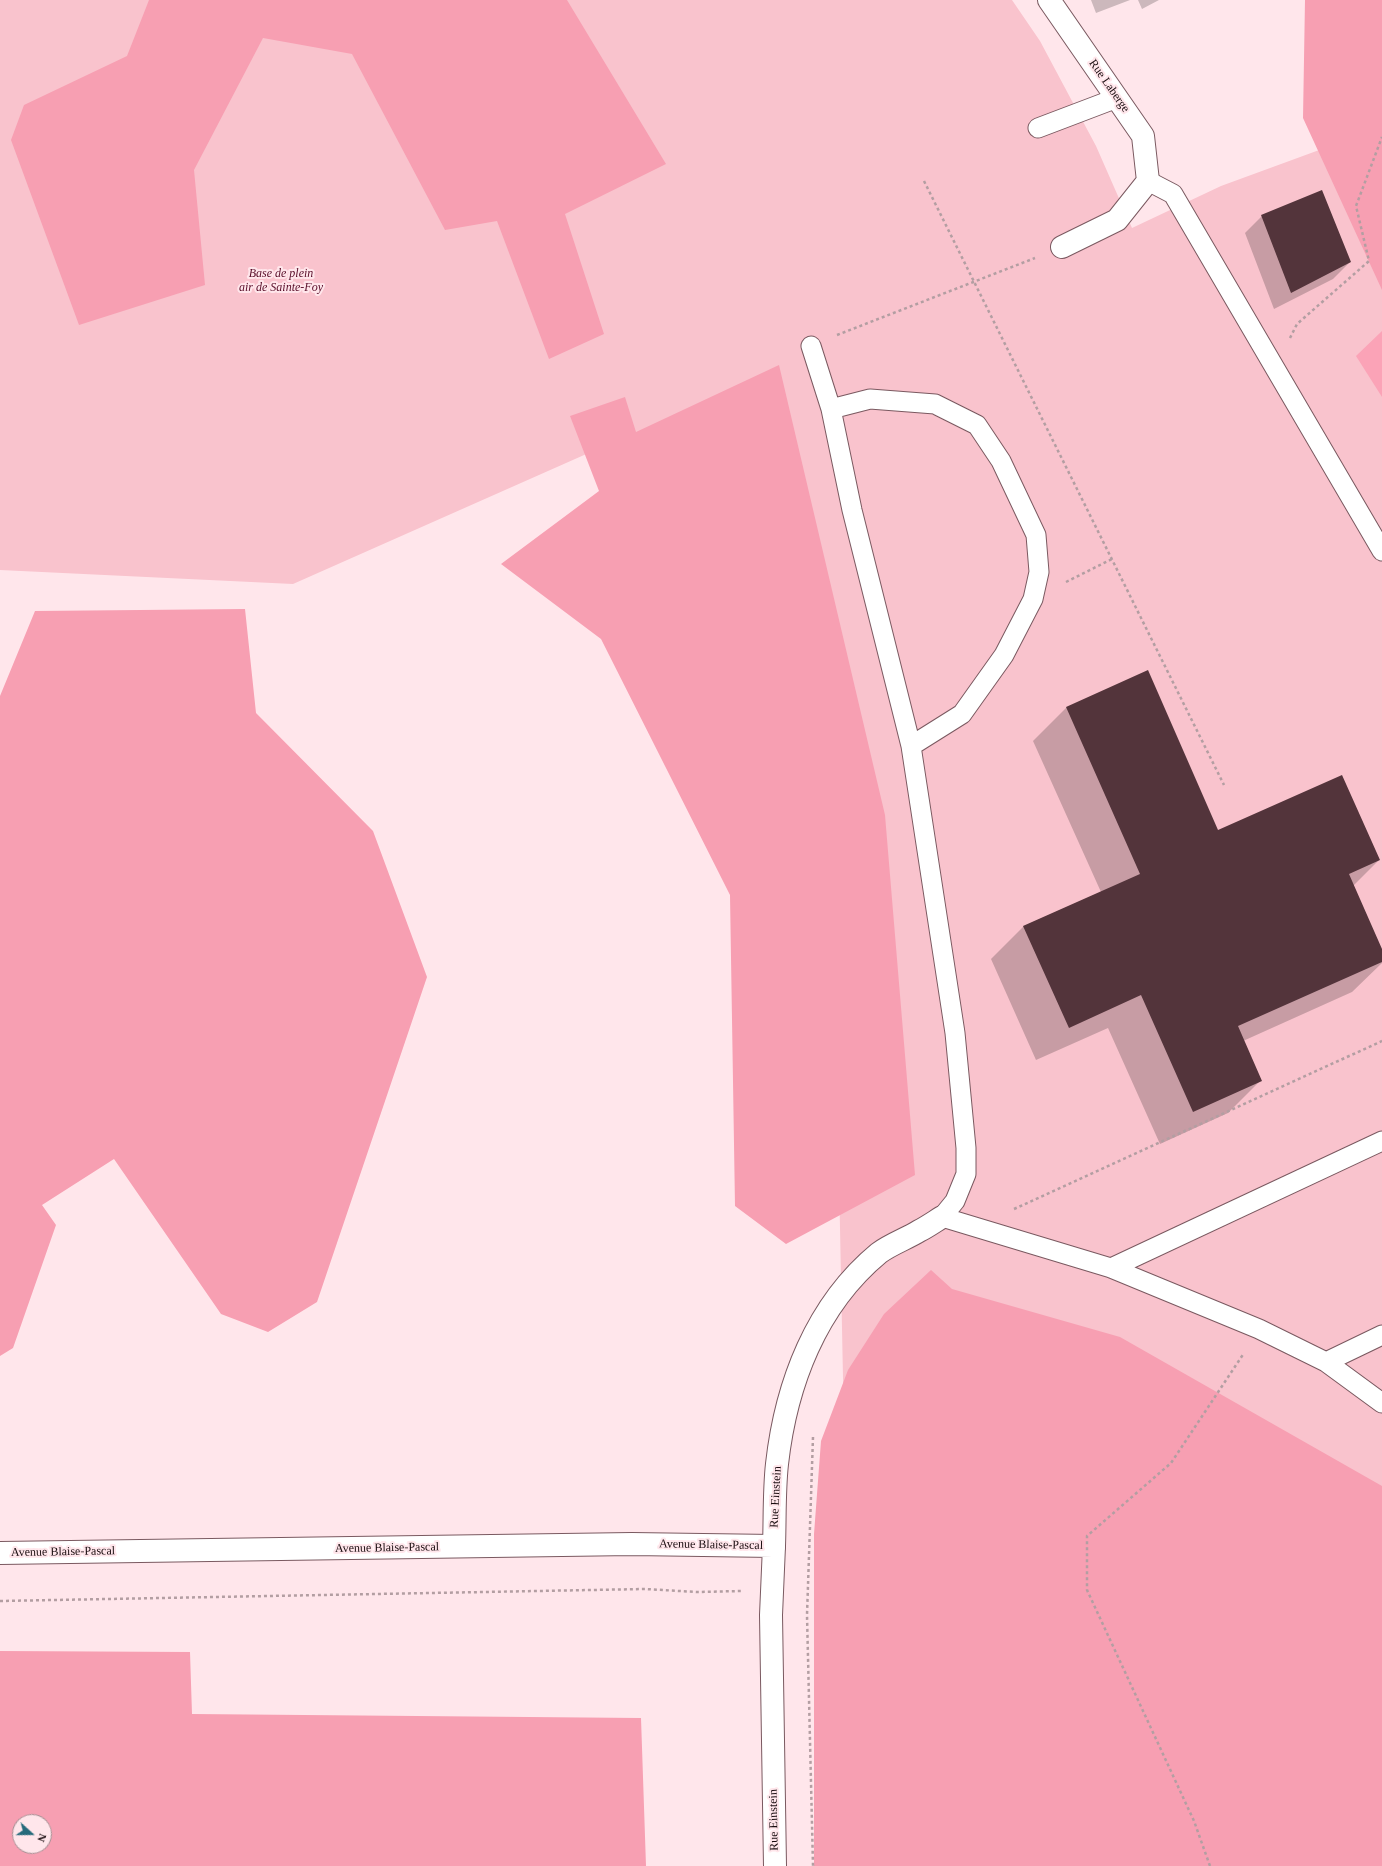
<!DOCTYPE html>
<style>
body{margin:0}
#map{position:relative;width:1382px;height:1866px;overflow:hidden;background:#ffe6eb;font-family:Georgia,serif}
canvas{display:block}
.north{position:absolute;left:12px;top:1814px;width:40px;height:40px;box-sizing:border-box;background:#ffe6eb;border:1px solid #a38f93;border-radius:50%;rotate:111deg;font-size:11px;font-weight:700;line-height:16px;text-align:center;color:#190c0f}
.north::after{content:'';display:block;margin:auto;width:14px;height:18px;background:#266a7b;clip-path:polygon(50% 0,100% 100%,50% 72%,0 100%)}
</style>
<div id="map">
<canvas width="1382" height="1866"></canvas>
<div class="north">N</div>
</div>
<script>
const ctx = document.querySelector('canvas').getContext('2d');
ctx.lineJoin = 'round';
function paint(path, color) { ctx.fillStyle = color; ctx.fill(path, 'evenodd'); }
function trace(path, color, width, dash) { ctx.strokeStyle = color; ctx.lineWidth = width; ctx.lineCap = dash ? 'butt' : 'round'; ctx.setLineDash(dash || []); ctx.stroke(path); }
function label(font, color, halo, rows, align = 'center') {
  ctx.font = font + ' Georgia,serif'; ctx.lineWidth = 4; ctx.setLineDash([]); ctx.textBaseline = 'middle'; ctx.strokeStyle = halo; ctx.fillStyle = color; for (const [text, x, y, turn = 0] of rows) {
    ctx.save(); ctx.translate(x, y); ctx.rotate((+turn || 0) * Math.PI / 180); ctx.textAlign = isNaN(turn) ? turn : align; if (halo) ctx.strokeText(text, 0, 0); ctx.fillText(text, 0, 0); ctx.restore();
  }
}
const green = new Path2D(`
 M0,0H1012L1040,41L1096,146L1132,228L1221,186L1382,127V1866L846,1528L836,1028L636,432L293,584L0,570Z`);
const forest = new Path2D(`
 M149,0H567L666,164L565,214L604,334L549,359L497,221L445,230L352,54L263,38L194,170L205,285L79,325L11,140L24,105L127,56Z
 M1305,0H1382V290L1303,118Z
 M779,365L885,815L915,1175L786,1244L735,1206L730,895L601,639L501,564L599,491L570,416L625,397L636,432Z
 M245,609L256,713L373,831L427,977L317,1302L268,1332L221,1314L114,1159L42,1205L56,1225L13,1348L0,1356V696L35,611Z
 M931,1270L952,1289L1120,1337L1382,1486V1866H814V1534L821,1441L848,1370L884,1314Z
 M0,1651L190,1652L192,1714L641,1718L646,1866H0ZM20,1822H44V1846H20Z`);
const water = new Path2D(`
 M1382,331V397L1356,356Z`);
const shadow = new Path2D(`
 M1091,0H1130L1096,13Z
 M1138,0H1159L1142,9Z
 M1262,216L1350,262L1333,279L1274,309L1245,233Z
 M1147,672L1218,832L1379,860L1353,886L1382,952V963L1352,992L1243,1041L1261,1080L1228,1113L1160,1144L1108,1028L1036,1060L991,959L1024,926L1101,892L1033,741L1066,708Z`);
const building = new Path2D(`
 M1322,190L1351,262L1291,293L1261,215Z
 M1148,670L1218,830L1342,775L1380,860L1349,874L1382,949V962L1238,1026L1262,1081L1193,1112L1141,995L1069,1028L1023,926L1140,874L1066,707Z`);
const path = new Path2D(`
 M924,181L1224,785
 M837,335L1035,258
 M1290,338L1297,324L1369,261L1356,206L1382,137
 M1066,582L1112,559
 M1014,1209L1382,1041
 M813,1437L807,1615L813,1866
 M0,1601L645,1589L697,1592L743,1591
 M1210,1866L1194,1821L1087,1590V1536L1171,1463L1244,1353`);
const service = new Path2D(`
 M1038,128L1117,98
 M1148,181L1173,194L1382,551
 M811,346L831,409L852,510L911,746L955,1033L966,1148V1174L955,1201L942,1217L1111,1268L1259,1329L1326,1362L1382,1335
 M831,409L870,399L935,404L977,425L1001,461L1036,535L1039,572L1033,599L1004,655L962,714L911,746
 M1111,1268L1382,1141
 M1326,1362L1382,1403`);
const pedestrian = new Path2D(`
 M1049,0L1143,136L1148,181L1117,220L1062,247`);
const minor = new Path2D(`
 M774,1546C775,1519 774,1491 777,1464C786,1384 816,1305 879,1253C891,1244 906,1239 919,1231C927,1227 934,1222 942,1217`);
const tertiary = new Path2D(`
 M0,1553L632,1544L774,1546L771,1615L775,1866`);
const streetNames = [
 ["Rue Laberge",1109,86,55],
 ["Rue Einstein",776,1497,-87],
 ["Avenue Blaise-Pascal",711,1545,1],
 ["Avenue Blaise-Pascal",387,1548,-1],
 ["Avenue Blaise-Pascal",63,1552,-1],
 ["Rue Einstein",774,1820,-91]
];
const parkNames = [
 ["Base de plein",281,274],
 ["air de Sainte-Foy",281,288]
];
paint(green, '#f9c3cd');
paint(forest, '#f79fb2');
paint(water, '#fba3b7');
paint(shadow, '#0003');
paint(building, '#53343b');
trace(service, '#7a5960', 21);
trace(pedestrian, '#7a5960', 24);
trace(minor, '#7a5960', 24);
trace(tertiary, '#7a5960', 24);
trace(path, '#b39ea2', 2.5, [3, 3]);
trace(service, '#fff', 19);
trace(pedestrian, '#fff', 22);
trace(minor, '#fff', 22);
trace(tertiary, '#fff', 22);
label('12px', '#190c0f', '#ffe6eb', streetNames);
label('italic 12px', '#580c28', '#ffe6eb', parkNames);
</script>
